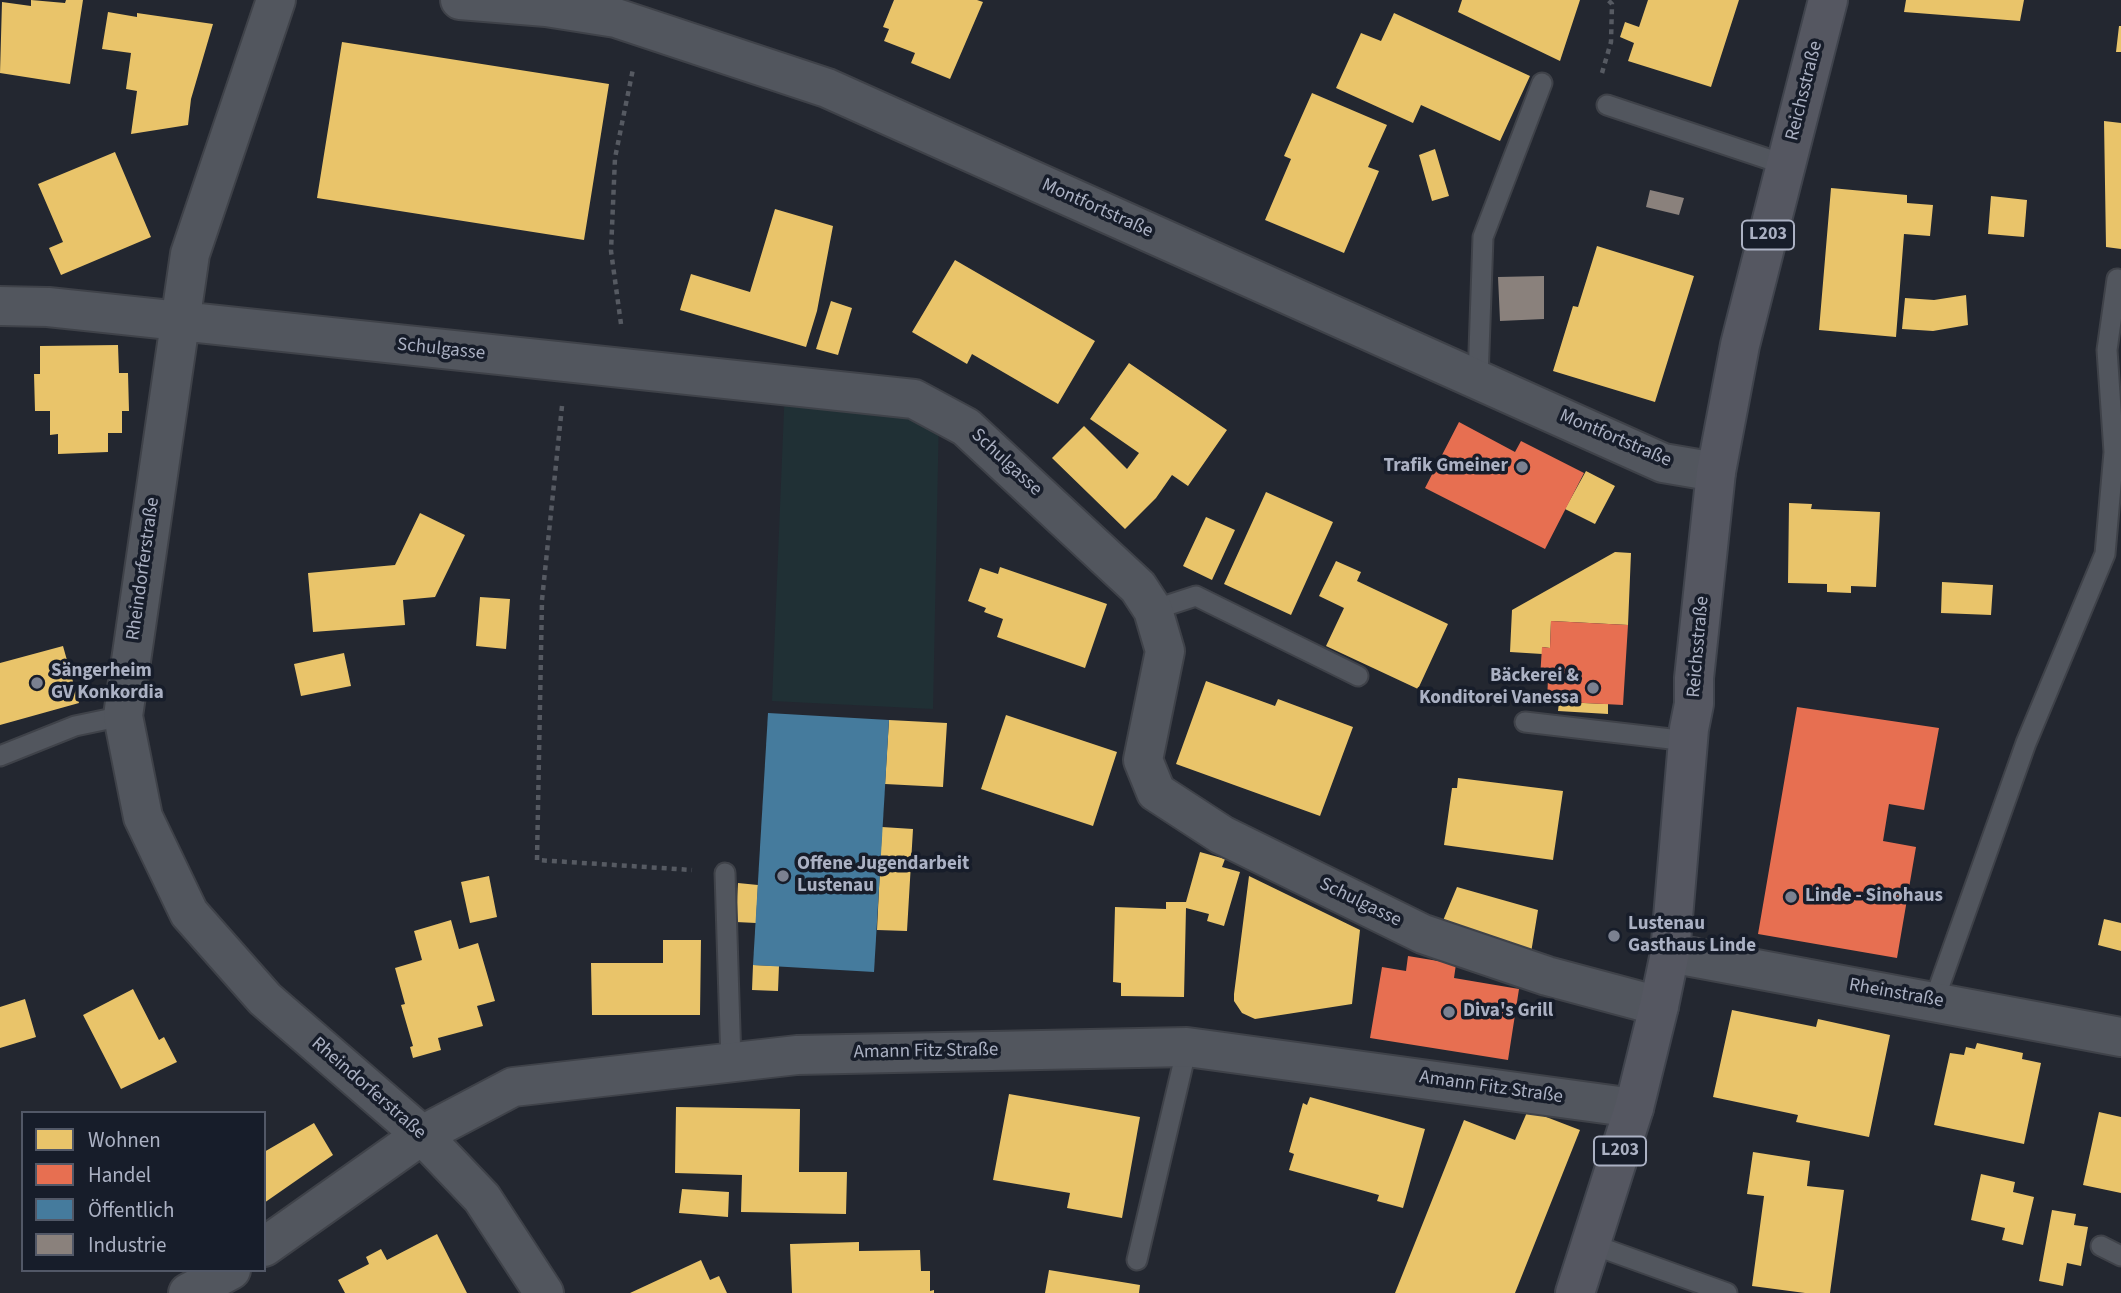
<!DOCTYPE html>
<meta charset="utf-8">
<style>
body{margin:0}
#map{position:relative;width:2121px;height:1293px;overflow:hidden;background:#232730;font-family:"Source Sans 3",sans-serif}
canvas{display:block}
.legend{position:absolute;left:21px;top:1111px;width:245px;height:161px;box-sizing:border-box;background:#171d2a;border:2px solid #525867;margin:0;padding:9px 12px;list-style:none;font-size:21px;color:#abb1c3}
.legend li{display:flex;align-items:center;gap:14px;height:35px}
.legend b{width:35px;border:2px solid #525867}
</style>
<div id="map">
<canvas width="2121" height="1293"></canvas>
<ul class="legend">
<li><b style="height:19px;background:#e9c46a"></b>Wohnen</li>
<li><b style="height:19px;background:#e76f51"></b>Handel</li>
<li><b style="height:19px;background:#457b9d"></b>Öffentlich</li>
<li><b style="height:19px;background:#8a817c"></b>Industrie</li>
</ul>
</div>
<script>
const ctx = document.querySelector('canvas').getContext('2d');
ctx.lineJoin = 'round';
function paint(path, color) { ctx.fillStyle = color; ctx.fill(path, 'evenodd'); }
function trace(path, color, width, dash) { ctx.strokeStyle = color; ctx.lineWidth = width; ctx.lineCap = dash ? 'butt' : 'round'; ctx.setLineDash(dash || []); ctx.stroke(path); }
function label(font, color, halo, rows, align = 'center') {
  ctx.font = font + ' "Source Sans 3",sans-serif'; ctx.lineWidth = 7; ctx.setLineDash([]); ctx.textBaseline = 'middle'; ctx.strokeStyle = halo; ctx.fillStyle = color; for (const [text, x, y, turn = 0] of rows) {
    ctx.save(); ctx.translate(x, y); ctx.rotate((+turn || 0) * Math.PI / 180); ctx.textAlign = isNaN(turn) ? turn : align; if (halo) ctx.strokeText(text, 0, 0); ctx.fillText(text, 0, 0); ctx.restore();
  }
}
const green = new Path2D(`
 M785,386L939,412L933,709L772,701Z`);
const homes = new Path2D(`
 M31,0L65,3L66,0H83L70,84L0,73L2,2L31,6Z
 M894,0H977L983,2L950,79L911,63L915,53L884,41L889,29L883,27Z
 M1462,0H1580L1560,61L1458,12Z
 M1648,0H1739L1711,87L1628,61L1634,43L1620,37L1625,22L1639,27Z
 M1906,0H2024L2020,21L1904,12Z
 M108,12L137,17V13L213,24L191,99L188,125L131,134L137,91L126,89L131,53L102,49Z
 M1394,13L1530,76L1500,141L1421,105L1413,123L1336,88L1361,33L1381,41Z
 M2119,26H2121V52H2116Z
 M342,42L609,84L584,240L317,198Z
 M1312,93L1387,125L1368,167L1379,171L1344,253L1265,220L1291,159L1284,156Z
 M2104,121L2121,123V249L2106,247Z
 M1435,149L1449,196L1432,201L1419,155Z
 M115,152L151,237L61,275L49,248L63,242L38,184Z
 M1831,188L1907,195V203L1933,205L1930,236L1904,234L1896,337L1819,330Z
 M1991,196L2027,200L2024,237L1988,234Z
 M775,209L833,226L817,311L806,347L680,310L691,274L750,292Z
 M1597,246L1694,276L1655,402L1553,371L1573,306L1578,307Z
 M955,260L1095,341L1058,404L972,354L967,364L912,332Z
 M1966,295L1968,325L1933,331L1902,329L1905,298L1934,300Z
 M831,301L852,308L838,355L816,349Z
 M118,345L119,373H128L129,411H122V433H108V452L58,454V434L50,435V411H35L34,374H40V346Z
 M1129,363L1227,430L1188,486L1172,475L1156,498L1125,529L1052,458L1084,426L1127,469L1139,453L1090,419Z
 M1586,471L1615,486L1595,524L1565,509Z
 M1266,492L1333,522L1291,615L1224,584Z
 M1789,503L1812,504L1811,509L1880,512L1876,587L1851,586V593L1827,592V584L1788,583Z
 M420,513L465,535L435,597L403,600L405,625L313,632L308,573L395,565Z
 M1206,517L1235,530L1212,580L1183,566Z
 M1615,552L1631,553L1628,625L1551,621L1550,648L1542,647V654L1510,652L1512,610Z
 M1336,561L1361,572L1357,581L1448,624L1418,689L1326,646L1344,608L1319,596Z
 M1000,567L1107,604L1085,668L997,637L1003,619L984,612L986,608L968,601L980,568L998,574Z
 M1942,582L1993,585L1991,615L1941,613Z
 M480,597L510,599L506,649L476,646Z
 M63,646L79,703L0,725V663Z
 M344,653L351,686L301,696L294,664Z
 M1206,681L1275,706L1278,699L1353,727L1320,816L1176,764Z
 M1559,702L1608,704V714L1558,711Z
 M1006,715L1117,752L1093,826L981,789Z
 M889,720L947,723L943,787L885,784Z
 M1458,778L1563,791L1553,860L1444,845L1452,788H1457Z
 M882,827L913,829L907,931L877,930Z
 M1200,852L1225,859L1222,867L1240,872L1224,926L1207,921L1209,914L1186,908L1184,997L1121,996V983L1113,982L1115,907L1166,909V902H1186Z
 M489,876L497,917L470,923L461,882Z
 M1249,876L1360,930L1352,1004L1255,1019L1242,1013L1234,1001V994Z
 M738,883L758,885L756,923L736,922Z
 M1457,887L1538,910L1530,959L1442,923Z
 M2104,919L2121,923V951L2098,945Z
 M451,920L459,949L478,943L495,1001L477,1006L483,1026L438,1038L441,1050L413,1058L410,1047L413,1046L401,1005L405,1004L395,968L422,960L414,931Z
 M663,940H701L700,1015H592L591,963H663Z
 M753,965L779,966L778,991L752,990Z
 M133,989L159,1040L164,1037L177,1062L121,1089L83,1015Z
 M25,999L36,1037L0,1048V1007Z
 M1732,1010L1816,1027L1818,1019L1890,1035L1869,1137L1796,1122L1798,1115L1713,1097Z
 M1977,1043L2023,1053L2022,1059L2041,1063L2024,1144L1934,1125L1950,1053L1964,1055L1966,1047L1975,1049Z
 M1009,1094L1140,1117L1122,1218L1067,1208L1070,1193L993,1180Z
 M1310,1097L1425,1129L1403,1208L1377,1201L1379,1195L1289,1170L1294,1154L1289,1152L1303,1103L1307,1105Z
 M676,1107L800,1109L799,1172H847L846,1214L741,1212L742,1175L675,1173Z
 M1528,1110L1580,1130L1515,1293H1395L1464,1120L1515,1140Z
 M2099,1112L2121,1117V1193L2083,1185Z
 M314,1123L333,1155L264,1203V1152Z
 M1753,1152L1810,1161L1807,1186L1844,1190L1830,1293H1805L1752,1286L1764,1196L1747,1194Z
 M1981,1174L2015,1182L2013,1192L2034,1197L2023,1245L2002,1240L2005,1228L1971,1220Z
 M682,1189L729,1192L728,1217L679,1213Z
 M2052,1210L2076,1214L2074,1225L2088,1227L2081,1266L2067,1263L2063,1286L2039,1281Z
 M437,1234L467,1293H345L338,1280L369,1264L366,1257L381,1249L387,1260Z
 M859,1242V1251L920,1250L921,1271H930V1291L934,1290V1293H792L790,1244Z
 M701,1260L710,1280L719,1276L727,1293H630Z
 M1049,1270L1140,1285L1139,1293H1045Z`);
const shops = new Path2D(`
 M1459,422L1515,452L1521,441L1584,473L1545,549L1425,488Z
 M1551,621L1628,625L1623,705L1547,701L1548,679L1540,678L1542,647L1550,648Z
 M1797,707L1939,728L1924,810L1889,804L1883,841L1916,847L1897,958L1758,934Z
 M1408,956L1456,964L1454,978L1519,989L1508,1060L1370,1038L1382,967L1406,971Z`);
const public = new Path2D(`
 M768,713L889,720L874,972L753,965Z`);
const industry = new Path2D(`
 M1650,190L1684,198L1679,215L1646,207Z
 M1544,276V319L1500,321L1498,277Z`);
const path = new Path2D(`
 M1602,73L1611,42L1612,4L1608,0
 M621,324L611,251L615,158L633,69
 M562,406L542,600L537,860L692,870`);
const lane = new Path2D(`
 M1607,105L1786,165
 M1478,379L1483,237L1542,83
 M1153,610L1196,596L1358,676
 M1525,722L1688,741
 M0,756L75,726L123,716
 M725,873L731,1062
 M1934,1001L2026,743L2105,554L2114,452L2107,350L2117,279
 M1591,1244L1727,1293
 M2101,1246L2121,1256
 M1137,1260L1187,1047`);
const street = new Path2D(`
 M276,0L190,254L123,716L143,817L189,913L265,999L422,1135L482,1198L544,1293
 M460,0L546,7L616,18L827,88L1663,463L1716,472
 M0,306L48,307L914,399L966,427L1138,587L1153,610L1165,651L1143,760L1156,792L1222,835L1423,934L1547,976L1659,1006
 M1670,953L2121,1037
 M264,1247L422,1135L513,1087L797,1055L1187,1047L1634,1108
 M188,1293L231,1270`);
const primary = new Path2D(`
 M1575,1293L1634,1108L1659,1006L1670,953L1689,729L1694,704V678L1716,472L1740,345L1828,0`);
const markers = [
 [1522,467,7,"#7b8190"],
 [37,683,7,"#7b8190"],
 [1593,688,7,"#7b8190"],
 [783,876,7,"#7b8190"],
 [1791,897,7,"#7b8190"],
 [1614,936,7,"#7b8190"],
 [1449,1012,7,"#7b8190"]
];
const shields = [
 [1768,235,52],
 [1620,1151,52]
];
const shieldNames = [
 ["L203",1768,235],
 ["L203",1620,1151]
];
const streetNames = [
 ["Reichsstraße",1805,91,-76],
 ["Montfortstraße",1097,209,24],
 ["Schulgasse",441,350,6],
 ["Montfortstraße",1615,439,23],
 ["Schulgasse",1006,463,43],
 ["Rheindorferstraße",144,569,-82],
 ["Reichsstraße",1699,647,-85],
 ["Schulgasse",1360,903,26],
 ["Rheinstraße",1896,994,10],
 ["Amann Fitz Straße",926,1052,-1],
 ["Amann Fitz Straße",1491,1088,8],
 ["Rheindorferstraße",368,1089,41]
];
const poiNames = [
 ["Trafik Gmeiner",1508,467,"right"],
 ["Sängerheim",51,672],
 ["GV Konkordia",51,694],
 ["Bäckerei &",1579,677,"right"],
 ["Konditorei Vanessa",1579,699,"right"],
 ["Offene Jugendarbeit",797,865],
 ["Lustenau",797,887],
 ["Linde - Sinohaus",1805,897],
 ["Lustenau",1628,925],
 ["Gasthaus Linde",1628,947],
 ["Diva's Grill",1463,1012]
];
paint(green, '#203035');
paint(homes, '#e9c46a');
paint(shops, '#e76f51');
paint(public, '#457b9d');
paint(industry, '#8a817c');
trace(lane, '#3f4249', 23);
trace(street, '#3f4249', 42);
trace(primary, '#40444d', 42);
trace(path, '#565a62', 4.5, [5, 5]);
trace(lane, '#52565e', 19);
trace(street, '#52565e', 38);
trace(primary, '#555761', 38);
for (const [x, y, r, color] of markers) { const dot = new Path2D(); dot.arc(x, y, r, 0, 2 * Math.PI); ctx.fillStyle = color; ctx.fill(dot); trace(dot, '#171d2a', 2.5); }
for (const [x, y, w] of shields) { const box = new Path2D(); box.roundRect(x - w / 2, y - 14.5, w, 29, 5); ctx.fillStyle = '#171d2a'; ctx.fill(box); trace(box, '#abb1c3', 2); }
label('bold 18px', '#abb1c3', null, shieldNames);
label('19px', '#abb1c3', '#171d2a', streetNames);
label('bold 19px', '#abb1c3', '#171d2a', poiNames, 'left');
</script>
